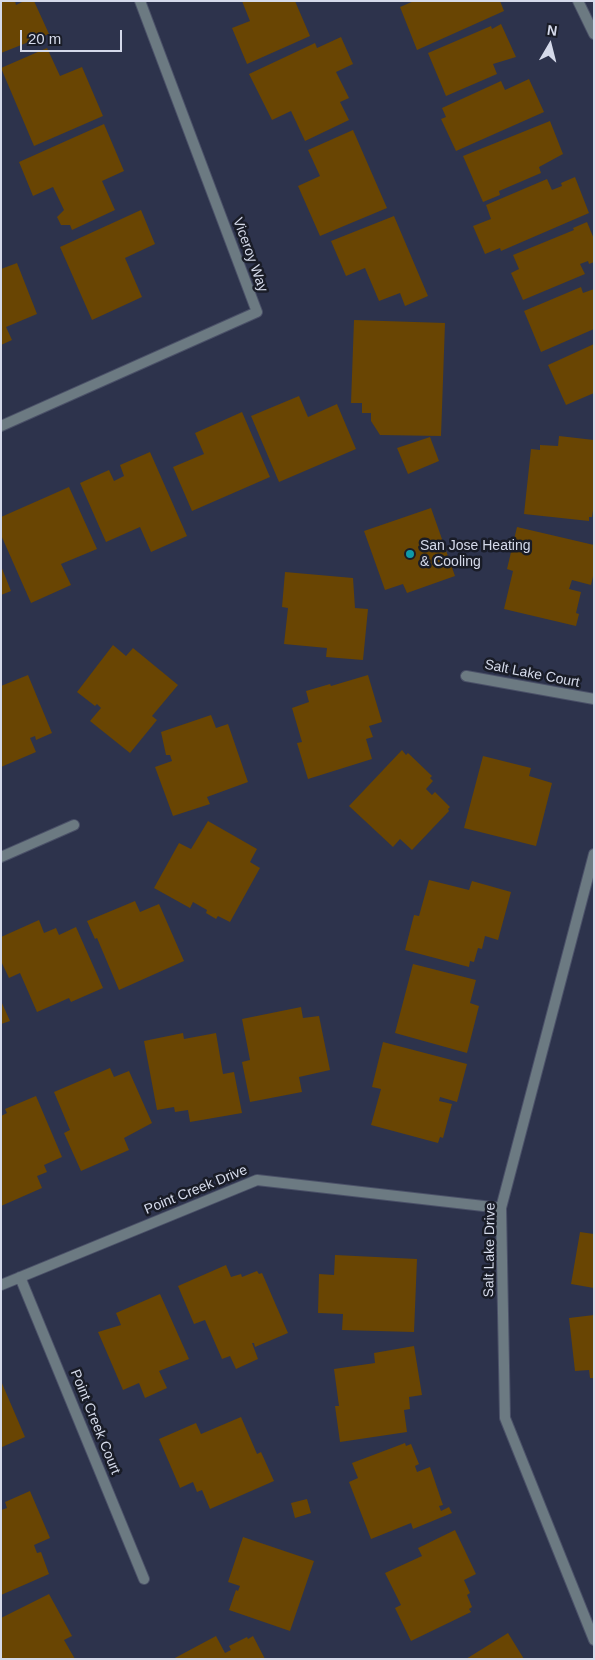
<!DOCTYPE html>
<style>
body{margin:0}
#map{position:relative;width:595px;height:1660px;overflow:hidden;background:#2d334c;font-family:Arial,sans-serif}
canvas{display:block}
.frame{position:absolute;inset:0;border:2px solid #d5daea;pointer-events:none}
.north{position:absolute;left:525px;top:20px;width:50px;height:50px;-webkit-text-stroke:4px #191c27;paint-order:stroke;rotate:8deg;font-size:14px;font-weight:700;line-height:20px;text-align:center;color:#d5daea}
.north::after{content:'';display:block;margin:auto;width:18px;height:22px;background:#d5daea;clip-path:polygon(50% 0,100% 100%,50% 72%,0 100%)}
.scale{position:absolute;left:20px;top:30px;width:102px;height:22px;box-sizing:border-box;border:2px solid #d5daea;border-top:0;padding-left:6px;font-size:15px;line-height:18px;white-space:nowrap;color:#d5daea;-webkit-text-stroke:4px #191c27;paint-order:stroke}
</style>
<div id="map">
<canvas width="595" height="1660"></canvas>
<div class="frame"></div>
<div class="north">N</div>
<div class="scale">20 m</div>
</div>
<script>
const ctx = document.querySelector('canvas').getContext('2d');
ctx.lineJoin = 'round';
function paint(path, color) { ctx.fillStyle = color; ctx.fill(path, 'evenodd'); }
function trace(path, color, width, dash) { ctx.strokeStyle = color; ctx.lineWidth = width; ctx.lineCap = dash ? 'butt' : 'round'; ctx.setLineDash(dash || []); ctx.stroke(path); }
function label(font, color, halo, rows, align = 'center') {
  ctx.font = font + ' Arial,sans-serif'; ctx.lineWidth = 5; ctx.setLineDash([]); ctx.textBaseline = 'middle'; ctx.strokeStyle = halo; ctx.fillStyle = color; for (const [text, x, y, turn = 0] of rows) {
    ctx.save(); ctx.translate(x, y); ctx.rotate((+turn || 0) * Math.PI / 180); ctx.textAlign = isNaN(turn) ? turn : align; if (halo) ctx.strokeText(text, 0, 0); ctx.fillText(text, 0, 0); ctx.restore();
  }
}
const building = new Path2D(`
 M1,1H15L16,5L24,1H34L49,34L1,53Z
 M242,1H295L310,36L247,64L232,28L250,21Z
 M414,1H500L504,11L417,50L400,7Z
 M501,24L516,57L493,64L497,74L446,96L428,53L491,26L492,29Z
 M341,37L353,64L336,72L349,98L340,102L349,120L305,141L291,111L272,120L249,74L315,43L317,48Z
 M47,48L60,76L82,67L103,116L34,146L1,68Z
 M529,79L544,112L456,151L441,119L446,117L442,108L501,81L505,90Z
 M550,121L563,154L539,167L541,173L499,191L500,195L483,202L463,156Z
 M104,124L124,171L102,181L115,210L72,230L70,225H61L57,217L64,210L53,187L33,196L19,162Z
 M353,130L387,208L320,236L298,186L320,176L308,150Z
 M575,177L589,213L501,251L500,248L485,254L473,226L491,219L486,205L547,179L552,190L562,186L561,183Z
 M141,210L155,244L125,258L142,297L92,320L60,247Z
 M394,216L428,296L405,306L400,293L379,301L365,268L346,276L331,241Z
 M587,222L594,239V262L589,264L588,261L580,264L585,274L523,300L511,273L519,269L513,255L574,230L573,228Z
 M17,263L37,314L6,327L12,340L1,345V269Z
 M581,287L583,293L594,289V329L541,352L524,311Z
 M354,320L445,323L441,436L380,435L371,421V413H362V403H351Z
 M594,344V393L566,405L548,365Z
 M299,396L308,417L337,404L356,449L279,482L251,416Z
 M242,412L270,477L192,511L173,467L204,454L195,433Z
 M559,436L594,440V504L592,517H589V521L524,514L531,449L540,450V445L558,446Z
 M430,437L439,461L408,474L397,448Z
 M150,452L187,536L151,552L140,527L106,542L80,483L109,470L114,481L124,476L120,465Z
 M69,487L97,549L61,564L71,585L31,603L1,535V517Z
 M431,508L455,576L407,593L403,584L385,590L364,531Z
 M517,527L594,545V572L591,585L572,580L569,589L581,592L576,613L579,614L576,626L504,609L513,571L507,569Z
 M1,566L11,591L1,595Z
 M285,572L353,578L355,608L368,609L363,660L326,657L327,648L284,644L288,608L282,607Z
 M113,645L126,656L133,648L178,685L152,716L157,720L130,753L90,721L101,708L97,704L95,706L77,692Z
 M28,675L52,733L36,740L35,736L30,738L36,752L1,767V686Z
 M368,675L382,722L369,726L373,737L366,739L372,759L308,779L297,743L302,742L292,708L309,702L306,691L330,684L331,686Z
 M211,715L216,728L228,724L248,782L207,797L210,804L173,816L155,767L172,761L170,755H166L161,732Z
 M402,750L406,755L408,753L432,776L430,778L433,781L426,789L432,795L435,792L450,807L448,809L449,811L412,850L400,839L393,847L349,806Z
 M483,756L531,768L529,776L552,783L536,846L464,828Z
 M208,821L257,849L250,862L260,868L230,922L218,916L216,919L206,913L207,910L193,902L190,908L154,888L179,843L191,849Z
 M429,880L469,890L472,881L511,892L498,940L485,936L482,949L478,948L474,962L470,961L469,967L405,950L414,915L419,916Z
 M135,901L140,912L159,904L184,961L119,990L97,938L95,939L87,921Z
 M39,920L44,933L56,928L59,935L76,927L103,988L71,1002L69,998L37,1012L20,973L9,978L1,961V937Z
 M413,964L476,980L470,1003L479,1006L467,1053L395,1033Z
 M1,1001L10,1021L1,1024Z
 M301,1007L303,1018L319,1016L330,1070L299,1077L302,1092L250,1102L242,1062L250,1060L242,1019Z
 M183,1033L184,1039L216,1033L223,1074L234,1072L242,1113L190,1122L188,1110L175,1112L174,1107L157,1110L144,1041Z
 M383,1042L467,1064L457,1102L440,1097L439,1101L452,1104L443,1138L440,1137L438,1143L371,1125L381,1089L372,1087Z
 M110,1068L114,1077L129,1071L152,1123L124,1138L129,1150L81,1171L64,1133L70,1130L54,1092Z
 M36,1096L62,1157L44,1165L47,1172L37,1176L42,1188L1,1206V1116L7,1113L5,1109Z
 M580,1232L594,1234V1288L571,1284Z
 M335,1255L417,1259L414,1332L342,1330L343,1314L318,1313L319,1274L334,1275Z
 M226,1265L231,1277L241,1274L242,1277L257,1271L259,1274L262,1273L288,1333L255,1347L254,1343H252L258,1359L236,1369L230,1356L222,1359L205,1320L194,1324L178,1286Z
 M160,1294L189,1359L159,1371L167,1388L145,1398L139,1383L123,1390L98,1332L121,1325L116,1313Z
 M594,1315V1378H590L589,1370L575,1371L569,1318Z
 M414,1346L422,1395L409,1397L410,1409L404,1410L407,1432L340,1442L335,1406H339L334,1369L375,1363L374,1353Z
 M1,1381L25,1437L2,1447L1,1446Z
 M241,1417L257,1454L261,1452L274,1481L210,1509L202,1490L197,1492L193,1482L180,1488L159,1439L196,1423L201,1434Z
 M405,1443L406,1446L411,1444L419,1464L415,1466L417,1472L430,1467L443,1505L439,1506L441,1511L449,1507L452,1513L413,1529L411,1523L371,1539L349,1482L358,1478L352,1463Z
 M30,1491L50,1538L34,1545L37,1553L41,1552L49,1574L1,1595V1510L7,1508L5,1502Z
 M307,1499L311,1513L295,1518L291,1503Z
 M455,1530L476,1574L464,1580L470,1593L467,1595L472,1607L469,1609L471,1612L411,1641L395,1608L401,1605L385,1573L422,1556L418,1548Z
 M243,1537L314,1561L290,1631L229,1610L236,1590L238,1591L240,1586L228,1582Z
 M49,1594L72,1636L64,1640L75,1659H1V1618Z
 M508,1633L524,1659H466Z
 M216,1636L225,1653L231,1650L229,1646L247,1637L248,1639L253,1636L265,1659H173Z`);
const street = new Path2D(`
 M578,1L594,34
 M1,426L257,312L140,1
 M466,676L594,699
 M594,854L501,1208L505,1418L594,1640
 M1,857L74,825
 M20,1277L144,1579
 M1,1285L257,1180L501,1208`);
const markers = [
 [410,554,5,"#0f9aa8"]
];
const streetNames = [
 ["Viceroy Way",250,255,70],
 ["Salt Lake Court",532,674,11],
 ["Point Creek Drive",196,1190,-22],
 ["Salt Lake Drive",490,1250,-89],
 ["Point Creek Court",95,1422,68]
];
const poiNames = [
 ["San Jose Heating",420,546],
 ["& Cooling",420,562]
];
paint(building, '#694503');
trace(street, '#4b5168', 12);
trace(street, '#6c7a82', 10);
for (const [x, y, r, color] of markers) { const dot = new Path2D(); dot.arc(x, y, r, 0, 2 * Math.PI); ctx.fillStyle = color; ctx.fill(dot); trace(dot, '#191c27', 2); }
label('14px', '#d5daea', '#191c27', streetNames);
label('14px', '#d5daea', '#191c27', poiNames, 'left');
</script>
